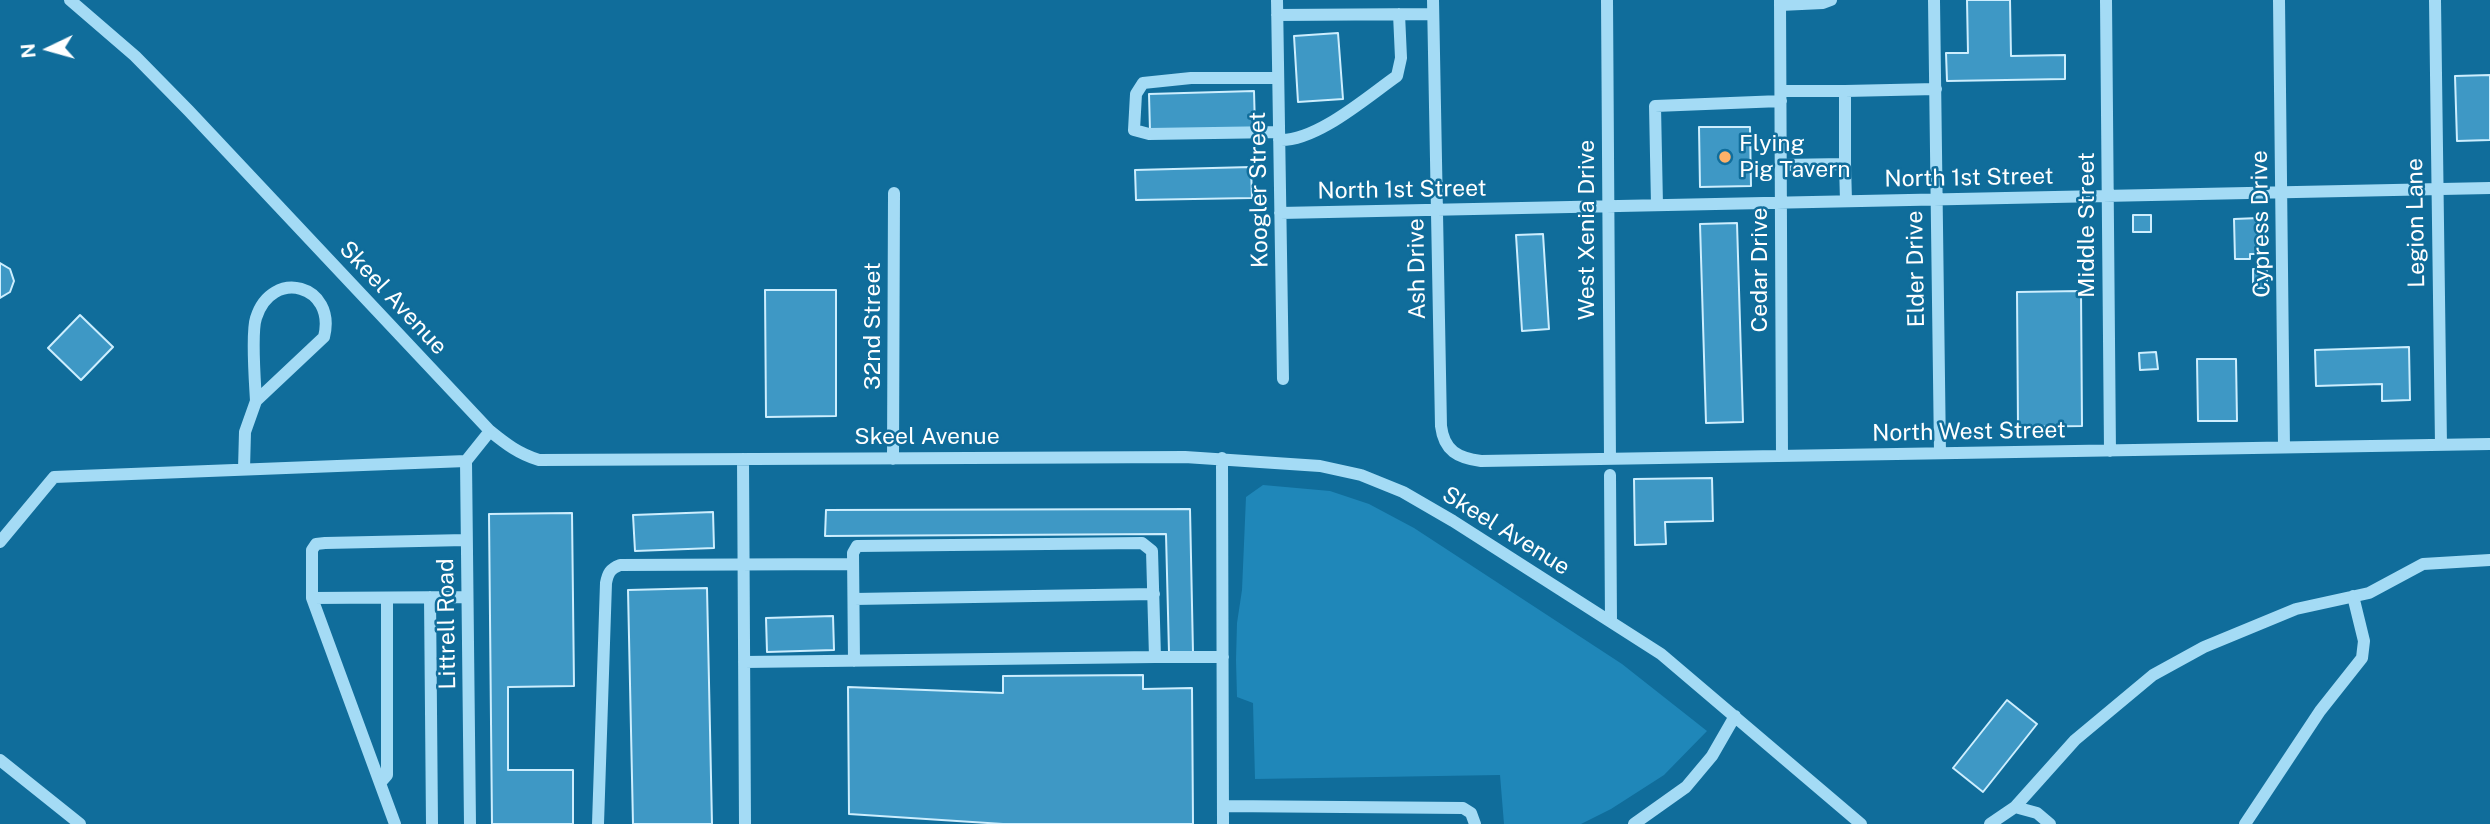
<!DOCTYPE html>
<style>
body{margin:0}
#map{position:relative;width:2490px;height:824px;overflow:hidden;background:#106d9b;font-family:"Public Sans",sans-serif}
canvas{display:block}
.north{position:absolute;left:14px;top:14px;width:70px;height:70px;-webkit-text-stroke:5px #106d9b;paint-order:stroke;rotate:265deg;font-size:19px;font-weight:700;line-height:28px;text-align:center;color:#fff}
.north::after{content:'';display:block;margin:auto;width:24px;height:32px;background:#fff;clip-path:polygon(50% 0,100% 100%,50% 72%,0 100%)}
</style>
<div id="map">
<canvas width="2490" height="824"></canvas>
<div class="north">N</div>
</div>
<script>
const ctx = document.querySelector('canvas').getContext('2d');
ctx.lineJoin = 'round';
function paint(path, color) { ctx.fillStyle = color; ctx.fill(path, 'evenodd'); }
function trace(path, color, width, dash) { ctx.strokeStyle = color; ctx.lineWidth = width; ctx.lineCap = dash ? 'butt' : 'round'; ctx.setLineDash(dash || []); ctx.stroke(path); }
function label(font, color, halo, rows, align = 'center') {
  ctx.font = font + ' "Public Sans",sans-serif'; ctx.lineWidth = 5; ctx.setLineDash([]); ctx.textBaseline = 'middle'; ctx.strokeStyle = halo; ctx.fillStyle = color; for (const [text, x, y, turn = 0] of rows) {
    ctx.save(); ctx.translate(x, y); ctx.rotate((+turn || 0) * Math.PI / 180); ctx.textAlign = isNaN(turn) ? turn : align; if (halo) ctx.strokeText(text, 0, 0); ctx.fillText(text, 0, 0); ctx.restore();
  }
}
const green = new Path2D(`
 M1263,485L1330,491L1369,504L1414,528L1622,664L1707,731L1664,775L1611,809L1581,824H1504L1500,775L1255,779L1253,703L1237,697L1236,660L1237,623L1242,590L1246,497Z`);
const building = new Path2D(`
 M1967,0H2010L2011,56L2065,55V79L1947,81L1946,53H1968Z
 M1338,33L1343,99L1298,102L1294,36Z
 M2490,75V140L2457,141L2455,76Z
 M1254,91L1255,128L1150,131L1149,94Z
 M1699,127H1750L1751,186L1700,187Z
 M1251,167L1252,198L1136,200L1135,170Z
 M2133,215H2151V232H2133Z
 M2259,218L2260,254H2250V259H2235L2234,219Z
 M1737,223L1743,422L1706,423L1700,224Z
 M1543,234L1549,329L1522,331L1516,235Z
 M0,263L10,269L14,281L10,292L0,298Z
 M2253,269H2267V288H2253Z
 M765,290H836V416L766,417Z
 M2081,291L2082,426L2018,427L2017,292Z
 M80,315L113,347L81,380L48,348Z
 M2409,347L2410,400L2382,401V384L2316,386L2315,350Z
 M2156,352L2158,369L2140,370L2139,353Z
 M2197,359H2236L2237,421H2198Z
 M1712,478L1713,521L1665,522L1666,544L1635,545L1634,479Z
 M1190,509L1193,653H1169L1166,534L825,536L826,510Z
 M713,512L714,548L635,551L633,515Z
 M572,513L574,686L508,687V770H573V824H492L489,514Z
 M707,588L712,824H633L628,590Z
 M833,616L834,650L767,652L766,618Z
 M1143,675V689L1192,688L1193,824H1003L849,814L848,687L1003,693V676Z
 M2007,700L2037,724L1983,792L1953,768Z`);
const minor = new Path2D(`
 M70,0L135,56L189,111L490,431C506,444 519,454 539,460L1185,457L1320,466L1361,475L1403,492L1453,521L1661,654L1861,824
 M1277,0L1283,379
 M1433,0L1441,426C1444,451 1458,458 1481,461L2490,444
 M1607,0L1610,459
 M1780,0L1782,456
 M1934,0L1940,453
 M2106,0L2110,451
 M2279,0L2284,447
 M2435,0L2441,445
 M1780,5L1823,3L1831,0
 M1277,15L1433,14
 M1278,78H1191L1143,83L1136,94L1134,130L1149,134L1279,132
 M1781,91H1845
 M1279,140C1316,142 1367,97 1397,76L1401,58L1399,14
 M1845,164V91L1936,89
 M1781,165L1845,164L1846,201
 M1657,205L1655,106L1781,101
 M1280,213L2490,188
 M1222,458L1223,824
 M743,459L745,824
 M893,459L894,193
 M244,469L245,432L256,401L324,337C337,285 272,267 256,318C251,333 255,382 256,401
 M1610,475L1611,622
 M0,542L54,477L466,461
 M430,597L432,824
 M312,598L467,597
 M854,599L1154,594
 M1155,657H1223
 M744,662L1155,657L1152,551L1142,543L857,546L853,553L854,661
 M0,760L80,824
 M380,783L387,775V598
 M1223,806L1463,808L1471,813L1475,824
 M2015,807L2075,740L2153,675L2204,647L2296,609L2369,593L2423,564L2490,560
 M395,824L312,598V550L316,544L325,543L466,540
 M470,824L466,461L490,431
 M598,824L606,583C608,573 610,569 620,565L853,564
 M1634,824L1686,787L1712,756L1735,716
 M1990,824L2015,807L2037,813L2050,824
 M2245,824L2320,711L2362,658L2364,641L2353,596`);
const markers = [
 [1725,157,7,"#ffb168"]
];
const poiNames = [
 ["Flying",1739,144],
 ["Pig Tavern",1739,170]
];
const streetNames = [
 ["North 1st Street",1969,178,-1],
 ["Koogler Street",1259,190,-91],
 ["North 1st Street",1402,190,-1],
 ["Legion Lane",2416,223,-91],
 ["Cypress Drive",2261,224,-91],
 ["Middle Street",2087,225,-90],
 ["West Xenia Drive",1587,230,-90],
 ["Ash Drive",1417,269,-91],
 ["Elder Drive",1916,269,-91],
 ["Cedar Drive",1760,270,-90],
 ["Skeel Avenue",393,298,47],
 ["32nd Street",873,326,-90],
 ["North West Street",1969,432,-1],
 ["Skeel Avenue",927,437],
 ["Skeel Avenue",1506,531,32],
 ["Littrell Road",447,624,-91]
];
paint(green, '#1f87b9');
paint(building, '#3e98c5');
trace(building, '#cdeefe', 2);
trace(minor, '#a4dbf5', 12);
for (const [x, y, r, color] of markers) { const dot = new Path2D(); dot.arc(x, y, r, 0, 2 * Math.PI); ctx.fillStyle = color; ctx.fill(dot); trace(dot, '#106d9b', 2.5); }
label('23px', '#fff', '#106d9b', poiNames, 'left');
label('23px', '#fff', '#106d9b', streetNames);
</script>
